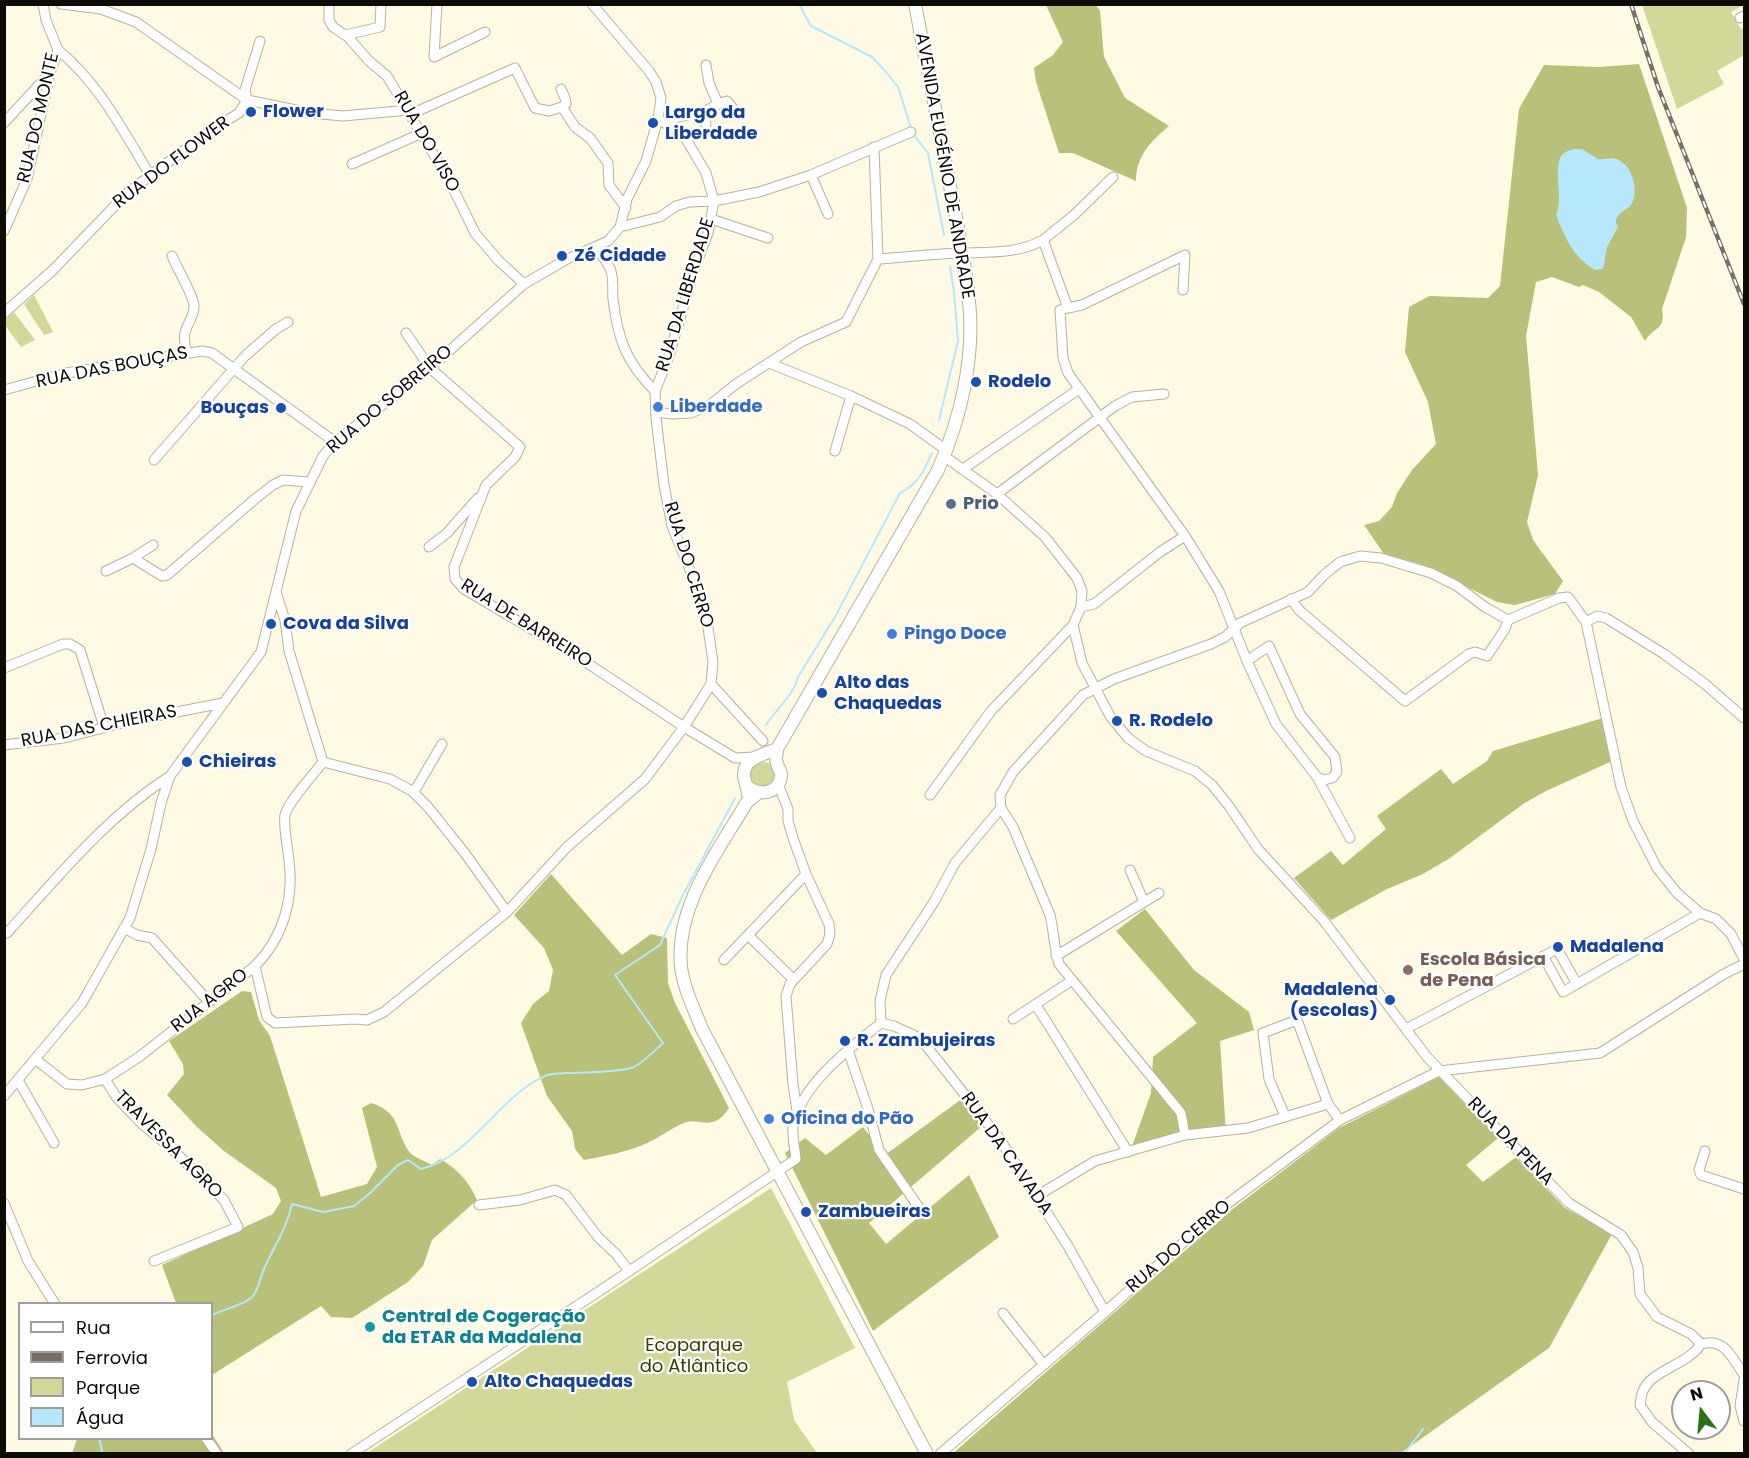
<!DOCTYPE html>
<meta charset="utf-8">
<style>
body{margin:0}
#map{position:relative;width:1749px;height:1458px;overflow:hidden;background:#fefae3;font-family:Poppins,sans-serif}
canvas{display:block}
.frame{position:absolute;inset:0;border:6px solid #0e0c06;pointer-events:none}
.legend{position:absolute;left:18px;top:1302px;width:195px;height:138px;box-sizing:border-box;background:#fff;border:2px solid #9f9e9b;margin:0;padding:8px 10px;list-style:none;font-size:18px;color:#0e0c06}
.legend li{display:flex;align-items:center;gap:12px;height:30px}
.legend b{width:30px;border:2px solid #9f9e9b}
.north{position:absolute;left:1671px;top:1380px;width:60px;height:60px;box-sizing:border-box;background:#fff;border:2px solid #9f9e9b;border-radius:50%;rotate:344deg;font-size:16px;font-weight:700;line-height:24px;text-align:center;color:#0e0c06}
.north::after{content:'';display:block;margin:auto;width:21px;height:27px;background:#297213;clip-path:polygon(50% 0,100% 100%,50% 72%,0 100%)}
</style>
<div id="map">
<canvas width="1749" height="1458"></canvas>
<div class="frame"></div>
<ul class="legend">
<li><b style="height:8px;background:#fff"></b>Rua</li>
<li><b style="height:8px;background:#747164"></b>Ferrovia</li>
<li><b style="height:16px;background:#d1d898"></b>Parque</li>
<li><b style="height:16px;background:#b7e7fa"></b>Água</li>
</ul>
<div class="north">N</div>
</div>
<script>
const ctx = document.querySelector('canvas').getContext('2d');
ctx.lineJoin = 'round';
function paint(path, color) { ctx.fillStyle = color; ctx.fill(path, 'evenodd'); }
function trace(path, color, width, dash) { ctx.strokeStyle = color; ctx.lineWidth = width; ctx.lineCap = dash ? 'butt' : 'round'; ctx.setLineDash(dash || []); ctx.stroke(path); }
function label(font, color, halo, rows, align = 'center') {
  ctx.font = font + ' Poppins,sans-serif'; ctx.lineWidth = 4.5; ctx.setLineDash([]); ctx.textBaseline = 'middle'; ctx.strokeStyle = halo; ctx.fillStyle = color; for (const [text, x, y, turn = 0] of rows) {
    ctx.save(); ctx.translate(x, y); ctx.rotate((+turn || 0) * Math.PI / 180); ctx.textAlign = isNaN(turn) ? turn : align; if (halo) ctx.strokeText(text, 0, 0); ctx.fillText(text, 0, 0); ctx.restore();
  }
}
const green = new Path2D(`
 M1642,5H1744L1731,12L1741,29L1744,28V55L1717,71L1724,84L1677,109Z
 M34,295L53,332L44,335L24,304Z
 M14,312L35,340L21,347L5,325V320Z
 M750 775a13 13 0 1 1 26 0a13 13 0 1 1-26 0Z
 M771,1188L855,1348L787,1382L794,1420L817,1453H367Z`);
const forest = new Path2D(`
 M1046,5H1096L1100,11L1104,57L1125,98L1169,126C1151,141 1136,156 1136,181L1073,153H1059L1036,82L1034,68L1053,55L1063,42Z
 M1639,64L1687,208L1686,237L1662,309C1666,331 1654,326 1645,341L1631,317L1599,292L1583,285L1579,287L1552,277L1536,282L1526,336L1538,475L1527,522L1533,540L1563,581L1555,594L1515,605L1497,602L1421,564L1384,554L1364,525L1379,521L1392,507L1397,493L1412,470L1436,444L1428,402L1405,352L1409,307L1429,296L1488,298L1500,286L1519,109L1544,65L1600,67Z
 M1603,718L1612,761L1546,791L1523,804L1450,858L1423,874L1387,889L1331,920L1294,878L1331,851L1343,865L1386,829L1377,816L1441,769L1453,784L1487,761L1493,751Z
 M551,874L622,955L651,934L667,938L668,983L675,1003L729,1108C712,1134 699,1116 684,1123C671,1128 659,1138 647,1143C627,1152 605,1156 584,1160L575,1149L572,1131L547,1096L521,1023L533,1004L549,991L553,970L544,948L514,915Z
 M1145,909L1194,970L1249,1012L1254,1030L1220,1041L1226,1134L1172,1142L1126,1158L1129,1155L1151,1093L1153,1057L1197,1023L1116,931Z
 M242,991L251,992L259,1020L270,1036L321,1197L367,1184L377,1167L362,1108L371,1103C400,1112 395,1129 408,1150C412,1157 425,1161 432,1165L440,1159C457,1168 470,1183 477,1200L432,1240L423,1266L408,1282L352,1318L331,1317L321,1306L212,1375V1304L176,1303L162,1265L273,1214L281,1201L276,1188L224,1151L197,1127L167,1095L184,1074L183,1064L169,1041Z
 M1439,1077L1498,1138L1466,1165L1483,1182L1516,1157L1565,1208L1612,1234L1549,1348L1401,1453L952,1454L1234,1208L1339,1128Z
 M963,1098L982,1126L869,1223L886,1244L969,1175L999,1237L873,1331L785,1153L805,1138L826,1155L863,1127L885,1155Z
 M212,1434L224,1453L72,1454L77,1439L212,1438Z`);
const water = new Path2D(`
 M1574,149H1582L1598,159C1605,160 1610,157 1617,159C1632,165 1640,191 1631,205C1627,210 1619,212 1617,218C1615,222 1616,223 1618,227L1607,247L1603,269L1595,270C1573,257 1565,238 1556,215C1564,198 1553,172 1561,156C1564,152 1569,150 1574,149Z`);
const stream = new Path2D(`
 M799,4L811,26L872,57L887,73L898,87L911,128
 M914,135L928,153L944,235
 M939,420L958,341L954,292L950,266
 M766,725C776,709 794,695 798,677L835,617L900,493C920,482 923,472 932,453
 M212,1315C222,1310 243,1305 251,1298C258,1292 260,1278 264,1269C274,1246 287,1228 292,1204L323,1212L354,1206L369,1194L398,1165L408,1160L421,1169C471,1157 498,1097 545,1076C551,1073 560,1074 567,1073C588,1072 611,1073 631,1068C640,1066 656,1049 663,1043L615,975L660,945L682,897L735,798
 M99,1438L102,1450L100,1454
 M1404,1454L1423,1429`);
const minor = new Path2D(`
 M61,4L101,9L136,22L247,100L311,113L343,116L409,110
 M329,4V20L333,27L348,37L369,61L387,76L449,180L475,233L498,260L524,284
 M437,4L434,57L485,32
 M1740,18L1744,16
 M345,35L380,27L381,4
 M58,50C99,83 123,131 150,175
 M561,89L565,98L566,104L562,107
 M247,100L245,90L260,41
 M718,104L727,101L735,111
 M704,112L706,125
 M411,114L515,68L535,108L549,111L562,107L575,127L590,138L608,163L609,185L626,208
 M4,123L49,74
 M668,125L674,118L706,111L718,104L709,83L706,65
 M352,164L422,133
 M811,175L828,214
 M711,219L768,238
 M620,227L660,217L676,206L689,202L714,201L759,192L811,175L911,132
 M4,231L27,179L50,73L58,50L46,20L43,4
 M1043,240L1074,215L1113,177
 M597,247C601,255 608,263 611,271C614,281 612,290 613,299C618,340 626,362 655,391
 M172,256C177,268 193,295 194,305C195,316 187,323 185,333C183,338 186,347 186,352
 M878,259C906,257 934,254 961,253C989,252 1018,254 1043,240L1068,308L1082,305L1185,255L1183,290
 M1068,308L1060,310L1063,358L1068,373L1185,536L1219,591L1247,661L1276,724L1317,777L1350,838
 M4,313L53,270L127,193L214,128L239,113L247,100
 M406,333L430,368L520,447L515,457L486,485L454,567L455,579L464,589L575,655L684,727L735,758L755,757
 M769,363L851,396L910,424L946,450
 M4,390L66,373L202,351L212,353L335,442
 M656,412L672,414L691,413L710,405L736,384L801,342L846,322L878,259L874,147
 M835,451L851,396
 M944,456L997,494L1045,537L1077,578L1082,591L1081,607L1073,625L1082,663L1110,716L1128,738L1146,751L1195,771L1212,785L1229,806L1258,849L1324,921L1427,1057L1569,1203L1621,1235L1633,1252L1638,1268L1640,1294L1657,1317L1691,1334L1701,1344
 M154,460L245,356L276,329L288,322
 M963,469L1079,389
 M997,494L1115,406L1132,397L1164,394
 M429,547L447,533L478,498
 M133,558L162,576L167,575L255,499L273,485L283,480L309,482
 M106,571L133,558L153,545
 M276,592L285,620L289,651L323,762L390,779L412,791L428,807L464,852L507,912
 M1291,599L1299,610L1405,701L1469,654L1475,652L1487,656L1505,629L1508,620
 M1081,607L1094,604L1160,552L1185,536
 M1586,622L1597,616L1606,618L1664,654L1705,684L1744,718
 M1247,661L1269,646L1300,714L1335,757L1337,772L1332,778L1324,780L1317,777
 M4,668L63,644H70L80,650L104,727
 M711,684L763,741
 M4,745L64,738L130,721L223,703
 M778,784L788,809V821L793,838L806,874L829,924L830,934L827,944L790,984L786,996L793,1084L797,1111
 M414,792L442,744
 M930,795L991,711L1073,625
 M1001,808L1013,827L1050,915C1054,932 1054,948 1059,964L1181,1113L1185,1135
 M1130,870L1144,902
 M124,928L137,935L152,938L209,1002
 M7,933C58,877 106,817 170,776
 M1056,956L1159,893
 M1543,956L1563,992L1700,913
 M724,960L748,935
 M255,966C283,938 294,899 289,861C288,848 283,826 285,815C288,802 314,774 323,762
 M793,979L748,935L806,874
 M1036,1005L1128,1152
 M1013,1019L1071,981
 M881,1023L880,1001L886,975L934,902L955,863L1001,808L1000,795L1013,772L1083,695L1114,679L1211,644L1225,637L1240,623L1308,592L1324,575L1340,562L1360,556L1381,558L1431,573L1457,586L1485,607L1508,620L1559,598L1568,597L1586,622L1621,787L1633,821L1657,868L1677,893L1700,913L1716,919L1731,934L1744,959
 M881,1023L894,1026L920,1038L999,1138L1068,1246L1105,1312
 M1406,1029L1557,949L1577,984
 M848,1050L868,1109L879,1150L920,1209
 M35,1059L67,1084L82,1085L105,1079L139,1057L255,966L267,1017L275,1023L355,1019L367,1020L384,1012L507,912L567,847L645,779L684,727L711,684L713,662L705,607L672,526L664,485L656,418L655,391L669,356L694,270L708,233L714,201L706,173L683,134L658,119
 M105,1079L117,1098L141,1123L170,1147L224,1200L238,1227L154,1261
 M18,1080L54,1143
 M4,1096L82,1003L130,918L151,849L161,803L170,776L261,652L296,511L323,456L335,442L430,368L524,284L567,259L608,241L620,227L627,199L646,161L658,119L661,98L656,82L649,71L592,4
 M1285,1116L1269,1079L1263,1033L1297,1020L1328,1104L1340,1120
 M1705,1151L1699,1170L1701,1175L1744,1189
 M1037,1196L1095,1161L1185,1135L1248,1128L1328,1104
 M4,1203L28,1261L55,1304
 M479,1205L520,1200L555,1190L566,1195L598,1237L616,1254L629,1271
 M1003,1313L1044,1365
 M1701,1344C1725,1337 1732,1358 1744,1375
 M1744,1380L1740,1406L1744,1421
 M206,1438L217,1454
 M351,1454L601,1290L796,1159C795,1149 792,1137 793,1127C800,1085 850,1048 881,1023
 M940,1454L1105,1312L1223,1207L1340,1120L1439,1071L1600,1053L1724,974L1744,964
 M1689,1454L1652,1422L1640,1405C1641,1401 1641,1395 1643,1391C1651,1370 1688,1365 1701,1344`);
const major = new Path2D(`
 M748,787C760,796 779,794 781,776C781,770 778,768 777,763C775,759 777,753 777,749L938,470C961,418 975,357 969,301C965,257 955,214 947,170C936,115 926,60 915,4
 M758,793L747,802C718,851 675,906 681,967C684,989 694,1009 702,1029L927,1454
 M748,794C748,787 744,782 744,775C743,758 765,754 777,749`);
const rail = new Path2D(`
 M1631,4L1658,87L1744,304`);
const markers = [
 [251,112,6,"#1a4fb4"],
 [653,123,6,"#1a4fb4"],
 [562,256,6,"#1a4fb4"],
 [976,382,6,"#1a4fb4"],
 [658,407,6,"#3f7fe0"],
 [281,408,6,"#1a4fb4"],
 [951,504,6,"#5c6f8a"],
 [271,624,6,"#1a4fb4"],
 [892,634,6,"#3f7fe0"],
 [822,693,6,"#1a4fb4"],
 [1117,721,6,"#1a4fb4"],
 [187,762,6,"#1a4fb4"],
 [1558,947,6,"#1a4fb4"],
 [1408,970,6,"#8d6e63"],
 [1390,1000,6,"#1a4fb4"],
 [845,1041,6,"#1a4fb4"],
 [769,1119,6,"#3f7fe0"],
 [806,1212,6,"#1a4fb4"],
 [370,1327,6,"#0f9aa8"],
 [472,1382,6,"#1a4fb4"]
];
const transitNames = [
 ["Flower",263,112],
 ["Largo da",665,113],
 ["Liberdade",665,134],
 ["Zé Cidade",574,256],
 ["Rodelo",988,382],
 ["Bouças",269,408,"right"],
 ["Cova da Silva",283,624],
 ["Alto das",834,683],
 ["Chaquedas",834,704],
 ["R. Rodelo",1129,721],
 ["Chieiras",199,762],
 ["Madalena",1570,947],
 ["Madalena",1378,990,"right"],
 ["(escolas)",1378,1011,"right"],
 ["R. Zambujeiras",857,1041],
 ["Zambueiras",818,1212],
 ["Alto Chaquedas",484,1382]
];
const streetNames = [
 ["RUA DO MONTE",39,118,-77],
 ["RUA DO VISO",426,142,60],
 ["RUA DO FLOWER",172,163,-37],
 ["AVENIDA EUGÉNIO DE ANDRADE",944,166,80],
 ["RUA DA LIBERDADE",686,295,-73],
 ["RUA DAS BOUÇAS",112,368,-11],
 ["RUA DO SOBREIRO",390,400,-40],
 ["RUA DO CERRO",688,565,73],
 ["RUA DE BARREIRO",526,624,32],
 ["RUA DAS CHIEIRAS",99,727,-11],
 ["RUA AGRO",210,1001,-38],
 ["RUA DA PENA",1510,1142,46],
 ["TRAVESSA AGRO",168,1145,45],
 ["RUA DA CAVADA",1006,1154,55],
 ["RUA DO CERRO",1179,1247,-41]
];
const shopNames = [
 ["Liberdade",670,407],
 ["Pingo Doce",904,634],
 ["Oficina do Pão",781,1119]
];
const serviceNames = [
 ["Prio",963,504]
];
const educationNames = [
 ["Escola Básica",1420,960],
 ["de Pena",1420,981]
];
const cultureNames = [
 ["Central de Cogeração",382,1317],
 ["da ETAR da Madalena",382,1338]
];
const parkNames = [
 ["Ecoparque",694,1346],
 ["do Atlântico",694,1367]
];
paint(green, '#d1d898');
paint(forest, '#b8c07a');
paint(water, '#b7e7fa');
trace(stream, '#b7e7fa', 2);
trace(minor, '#b6b29d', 11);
trace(major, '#b6b29d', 14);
trace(minor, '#fff', 9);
trace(major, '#fff', 12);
trace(rail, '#747164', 4.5);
trace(rail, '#fff', 2, [7]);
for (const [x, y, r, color] of markers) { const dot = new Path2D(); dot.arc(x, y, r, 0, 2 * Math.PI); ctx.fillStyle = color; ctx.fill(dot); trace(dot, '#fff', 2); }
label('bold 18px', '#164399', '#fff', transitNames, 'left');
label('18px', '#0e0c06', '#fff', streetNames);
label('bold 18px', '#366cbe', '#fff', shopNames, 'left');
label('bold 18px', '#4e5e75', '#fff', serviceNames, 'left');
label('bold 18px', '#785e54', '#fff', educationNames, 'left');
label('bold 18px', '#0d838f', '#fff', cultureNames, 'left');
label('18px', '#383c03', '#fff', parkNames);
</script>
